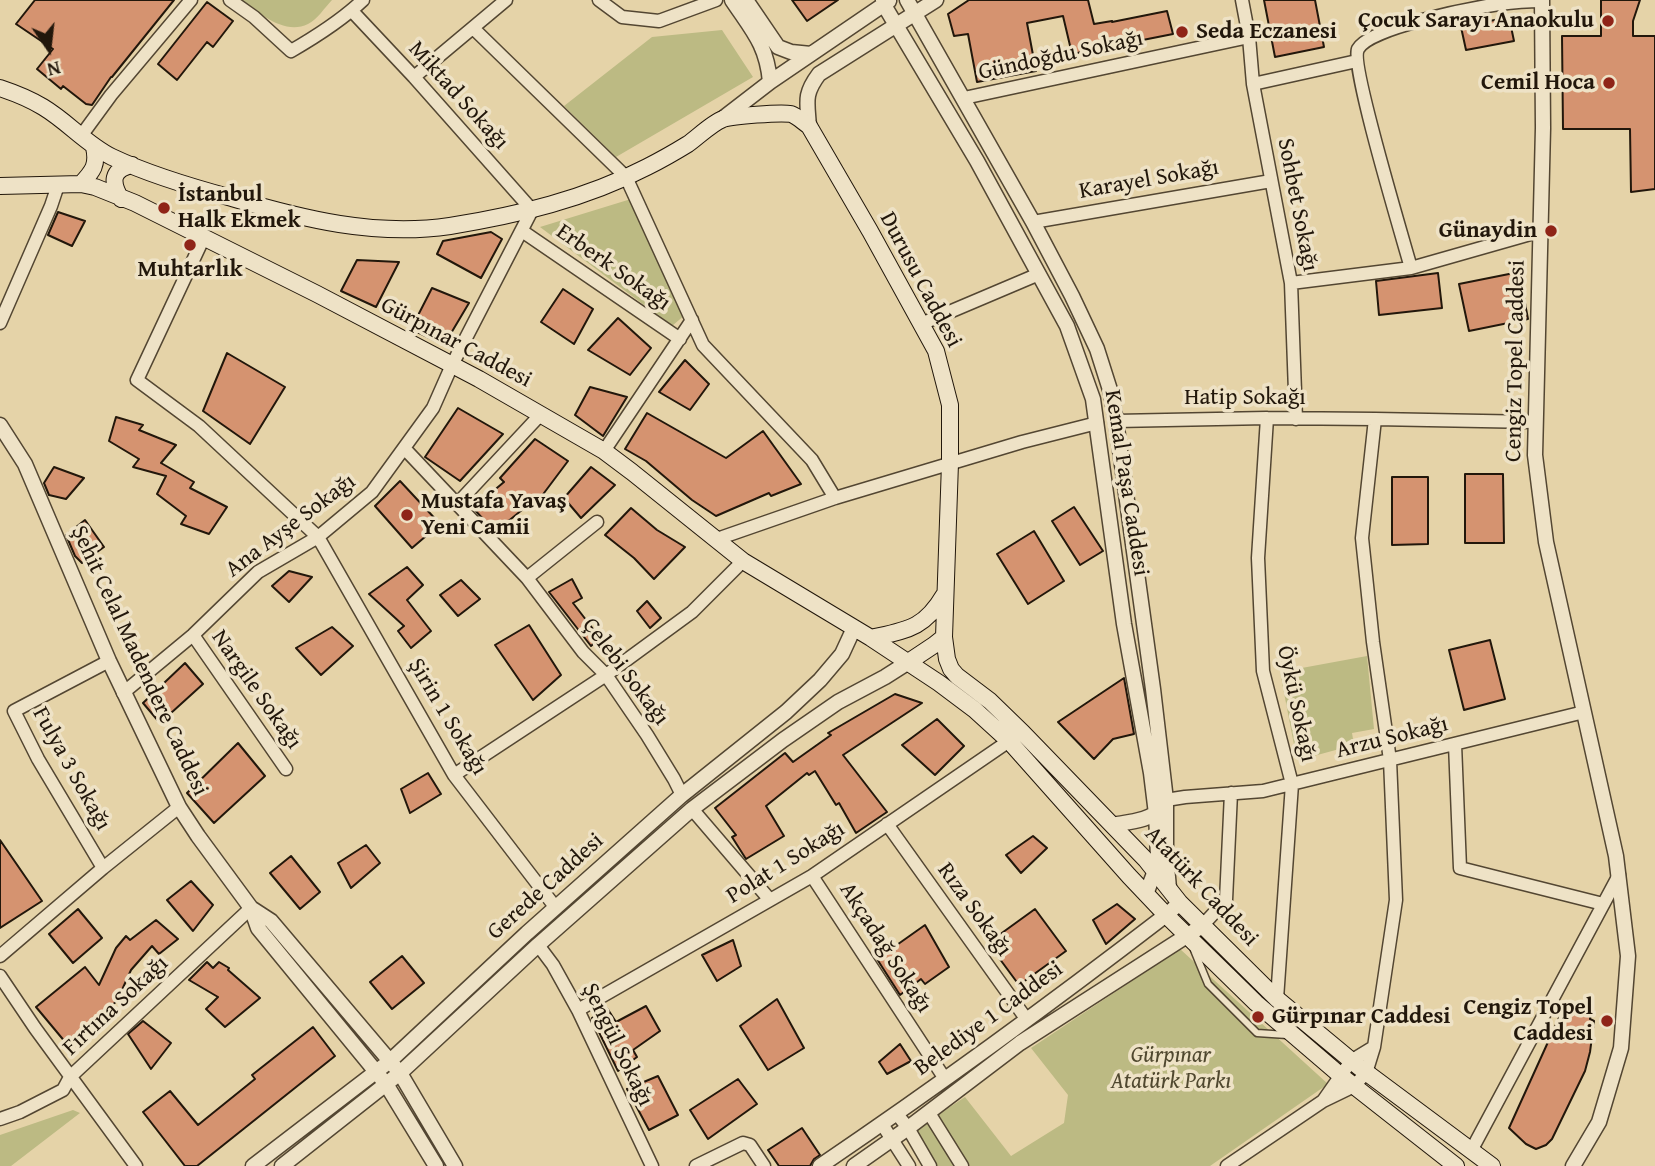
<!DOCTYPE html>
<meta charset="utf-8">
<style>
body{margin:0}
#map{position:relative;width:1655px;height:1166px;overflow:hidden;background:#e5d3a8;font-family:"Gentium Book Plus",serif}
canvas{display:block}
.north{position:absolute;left:14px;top:14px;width:70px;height:70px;-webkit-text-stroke:5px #eee2c6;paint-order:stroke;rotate:166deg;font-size:19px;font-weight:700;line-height:28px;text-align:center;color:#22170b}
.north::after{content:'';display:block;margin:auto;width:24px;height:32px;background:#22170b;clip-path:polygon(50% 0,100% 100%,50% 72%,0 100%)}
</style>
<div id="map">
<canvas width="1655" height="1166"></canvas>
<div class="north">N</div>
</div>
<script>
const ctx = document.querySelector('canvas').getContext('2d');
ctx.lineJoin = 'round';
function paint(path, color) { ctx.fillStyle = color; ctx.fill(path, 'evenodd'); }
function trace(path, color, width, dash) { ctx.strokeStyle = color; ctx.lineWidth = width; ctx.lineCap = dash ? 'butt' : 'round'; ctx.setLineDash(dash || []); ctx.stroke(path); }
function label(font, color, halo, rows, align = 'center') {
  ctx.font = font + ' "Gentium Book Plus",serif'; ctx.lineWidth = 7; ctx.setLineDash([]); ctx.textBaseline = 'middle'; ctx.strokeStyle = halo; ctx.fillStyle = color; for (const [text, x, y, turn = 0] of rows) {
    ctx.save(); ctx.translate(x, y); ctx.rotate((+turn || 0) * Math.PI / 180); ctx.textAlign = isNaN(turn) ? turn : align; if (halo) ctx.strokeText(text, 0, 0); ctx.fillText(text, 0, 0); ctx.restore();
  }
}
const green = new Path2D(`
 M240,0H332C325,7 317,20 308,24C284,36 259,12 240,0Z
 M722,30L753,77L616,157L564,106L652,37Z
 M631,199L686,314L672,326L540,227Z
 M1367,656L1374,729L1352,733L1354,745L1310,757L1296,755L1280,672Z
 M1180,949L1328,1084L1210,1166H937L915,1130L965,1097L1011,1156L1064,1123L1068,1095L1031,1048Z
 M73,1110L80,1113L11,1166H0V1135Z`);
const building = new Path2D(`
 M35,0H174L112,77H111L92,105L86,104L63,86L61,89L37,69L53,49L16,24Z
 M792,0H838L807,21Z
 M969,0H1088L1094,24L1112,21V22L1167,11L1173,34L1072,54L1063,16L1027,23L1036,71L977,82L968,34L954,36L948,14Z
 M1264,0H1315L1324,47L1275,57Z
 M1601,0H1640L1633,21V36H1655V189L1631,192L1630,129H1563L1562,36H1601Z
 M207,2L233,21L213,47L207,42L177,80L158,64Z
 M1509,17L1514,41L1466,50L1461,27Z
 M58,212L85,221L72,246L48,235Z
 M491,232L502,239L481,278L437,254L443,241Z
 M357,260L399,262L376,307L341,291Z
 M1519,272L1528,319L1469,331L1459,284Z
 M1438,273L1442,308L1379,315L1376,281Z
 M432,288L469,303L444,345L411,329Z
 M563,289L593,309L574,344L541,322Z
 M618,318L651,348L630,375L588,350Z
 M227,353L285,387L250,444L203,411Z
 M685,360L709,384L690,410L659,392Z
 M590,387L627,397L603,436L575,415Z
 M458,408L503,434L460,481L425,457Z
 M647,413L726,458L763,431L801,484L771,496L769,493L716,516L692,500L646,461L625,449Z
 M116,417L143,425L139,430L176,445L161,463L194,482L190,488L227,507L209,534L181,524L186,516L157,494L166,476L133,467L139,459L109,441Z
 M535,439L568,461L532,509L528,505L495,532L473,508L504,482L500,478Z
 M54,467L84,478L66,499L49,495L44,483Z
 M591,467L615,485L581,518L564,498Z
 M1465,474H1503L1504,543H1465Z
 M1392,477H1428V544L1392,545Z
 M400,481L440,524L412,548L375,506Z
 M1074,507L1103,551L1080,565L1052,521Z
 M631,508L657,530L685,547L654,579L634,558L605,535Z
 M85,520L104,547L82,563L75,556L66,535Z
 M1034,531L1064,581L1028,604L997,554Z
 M407,567L423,585L407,600L431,631L411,648L398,631L404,626L369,594Z
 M289,571L312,577L289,602L272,586Z
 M572,579L582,598L573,603L600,638L591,646L549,592Z
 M461,580L480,599L458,616L440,595Z
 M647,601L661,618L650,628L637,611Z
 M529,625L561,675L533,700L495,645Z
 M332,627L353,646L321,675L296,648Z
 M1490,640L1505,699L1464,710L1449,650Z
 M185,663L203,684L160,723L143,703Z
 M1124,678L1134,734L1113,739L1094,759L1058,722Z
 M895,694L922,703L843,755L887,812L856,833L839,803L836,805L815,771L809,775L807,773L766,806L784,836L746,859L732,837L736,835L715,808L785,753L793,762L831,735L828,733Z
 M937,719L964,746L935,775L902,745Z
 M238,743L265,776L214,823L187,793Z
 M428,773L441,794L410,813L401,789Z
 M1033,836L1047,848L1021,873L1006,855Z
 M0,840L42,901L0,928Z
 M366,845L380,863L351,888L338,863Z
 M291,856L320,892L300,909L270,873Z
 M191,881L213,905L193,931L167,900Z
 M1117,904L1135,919L1106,944L1093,920Z
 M78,909L102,938L73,963L49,934Z
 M1035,909L1066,951L1019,985L988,943Z
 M156,920L178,939L159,954L152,946L131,970L117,1001L66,1043L36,1007L85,967L99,985L116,948L126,936L130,940Z
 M925,925L949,967L925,984L921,979L900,995L877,959Z
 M733,940L741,966L717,981L702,955Z
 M402,956L424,983L392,1009L370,982Z
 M207,962L213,968L219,962L229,968L228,970L260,998L225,1027L206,1009L218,997L189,980Z
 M777,999L804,1048L768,1070L740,1026Z
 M1570,1001L1591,1012L1590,1019L1594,1021L1590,1052L1585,1071L1552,1139L1546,1145L1536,1149L1526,1144L1509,1128L1563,1009L1566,1010Z
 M646,1006L660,1031L633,1050L637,1057L618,1071L592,1018L607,1008L616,1022Z
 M143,1021L171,1043L151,1069L128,1034Z
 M313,1027L335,1056L197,1166H185L143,1112L170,1091L198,1125L255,1079L252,1075Z
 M900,1044L911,1061L887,1074L879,1062Z
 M658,1076L678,1115L649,1130L627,1089Z
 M738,1079L757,1104L708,1139L690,1110Z
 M802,1128L820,1155L814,1159L810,1166H779L768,1150Z`);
const service = new Path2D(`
 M1194,950L1208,984L1257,1033L1287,1035`);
const minor = new Path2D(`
 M230,0L254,17L291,51C317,36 341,21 363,0
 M599,0L622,17L659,21L716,0
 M1242,0L1249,37L1253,84L1291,283L1296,419
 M473,28L626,177L703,345L812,460L835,498
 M414,77L506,0
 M1253,84L1357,61
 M964,98L1249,37
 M81,136L111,95L191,0
 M1033,222L1271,181
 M522,231L680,339
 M204,237L137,380L199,426L318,537L454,775L556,908
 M1411,268C1403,239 1350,64 1358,49C1370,27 1473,8 1499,4C1514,2 1528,1 1542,1
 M1291,283L1411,268L1541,231
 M0,323L51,206L58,185
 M921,324L1039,274
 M1267,418L1258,558L1263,671L1292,784L1277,999
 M1116,421L1267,418L1375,419
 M404,448L527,578L583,652L606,675L647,735L674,779L682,795
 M604,451L692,320
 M457,504L541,414
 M717,539L835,498L1022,442L1097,423
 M527,578L597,522
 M193,635L286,769
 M123,693L193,635L258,572L318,537L372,492L433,408L452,365L532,210L414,77L352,11
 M1455,744L1460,868L1603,904
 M454,775L606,675L692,612L743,561
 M1166,800L1185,797L1263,791L1584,712
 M692,809L770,900
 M887,824L1027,1020
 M103,868L38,759L14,711L109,661
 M812,876L945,1079
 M1202,926L1226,900L1231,793
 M538,945L553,965L578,1010L652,1166
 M0,956L103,868L179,807
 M0,976L35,1028L136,1166
 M578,1010L812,876L1009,741
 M1323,1101L1351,1061L1374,1047
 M929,1113L962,1166
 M897,1114L908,1128L930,1166
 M0,1119L20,1112L63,1090L70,1077L251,908
 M882,1124L909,1166
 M1471,1151L1619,875
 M696,1166L743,1143L750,1145L764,1166
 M1227,1166L1323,1101L1354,1086L1366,1073L1374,1047L1396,900L1390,760L1373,642L1362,538L1375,419L1535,422`);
const tertiary = new Path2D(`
 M732,0C752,30 767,45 770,82
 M746,0L778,47L791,52L811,54
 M883,0L884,5L977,161L1067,326L1093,399L1124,624L1151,773L1156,814L1158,857L1155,871L1146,894
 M907,0L1033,222L1072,296L1097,349L1111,393L1116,421L1153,689L1166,800V856L1169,888
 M1542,0L1543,128L1535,455L1546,542L1616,856L1628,956L1621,1048L1599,1122L1573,1166
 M722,119L770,82L889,1
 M809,126C807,101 804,94 819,74L936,0
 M0,425L25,464L109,661L179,807L198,836L251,908L258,928L386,1084L436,1166
 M1112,825C1128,822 1152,821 1161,807
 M251,908L271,921L400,1073L455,1166
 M253,1166L390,1061L527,933L682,795L786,712L820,680L842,654L854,628
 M282,1166L400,1073L538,945L692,809L783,740L838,702L885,677L907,663
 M820,1166C938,1086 1053,1002 1166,915L1180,903
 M854,1166L908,1128L1020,1043L1202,926`);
const secondary = new Path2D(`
 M0,88C15,93 30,99 43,107C68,122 86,144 112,157C150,175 191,187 232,198C303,219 375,237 450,226C518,215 585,199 647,167C661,160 675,152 688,144C698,137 712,123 723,119C733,116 780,112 791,114C797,116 803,122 809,126L870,231L936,351L950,405V463L944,637L947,659L951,669L957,676L990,701L1023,733L1146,860L1180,903L1277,999L1359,1067L1492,1166
 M81,184C93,171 98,165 94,147
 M0,186L81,184L95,187L135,203L317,294L479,379L604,451L632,472L743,561L871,638L939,683L975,710L1009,741L1129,876L1166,915L1256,1003L1340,1075L1456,1166
 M121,199C111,182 111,170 132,165
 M871,638C907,630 924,629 944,595
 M907,663L934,645L944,637`);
const markers = [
 [1608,21,7,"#8f2418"],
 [1182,32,7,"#8f2418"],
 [1609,83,7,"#8f2418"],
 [164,208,7,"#8f2418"],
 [1551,231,7,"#8f2418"],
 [190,245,7,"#8f2418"],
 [407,515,7,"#8f2418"],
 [1258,1017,7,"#8f2418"],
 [1607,1021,7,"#8f2418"]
];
const poiNames = [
 ["Çocuk Sarayı Anaokulu",1594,21],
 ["Seda Eczanesi",1196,32,"left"],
 ["Cemil Hoca",1595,83],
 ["İstanbul",178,195,"left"],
 ["Halk Ekmek",178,221,"left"],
 ["Günaydin",1537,231],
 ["Muhtarlık",190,270,"center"],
 ["Mustafa Yavaş",421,502,"left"],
 ["Yeni Camii",421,528,"left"],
 ["Cengiz Topel",1593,1008],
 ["Caddesi",1593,1034],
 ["Gürpınar Caddesi",1272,1017,"left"]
];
const streetNames = [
 ["Gündoğdu Sokağı",1061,56,-12],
 ["Miktad Sokağı",458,96,48],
 ["Karayel Sokağı",1149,180,-10],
 ["Sohbet Sokağı",1297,205,79],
 ["Erberk Sokağı",613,268,35],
 ["Durusu Caddesi",920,280,62],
 ["Gürpınar Caddesi",456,343,28],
 ["Cengiz Topel Caddesi",1516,361,-89],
 ["Hatip Sokağı",1245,398],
 ["Kemal Paşa Caddesi",1126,483,81],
 ["Ana Ayşe Sokağı",291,526,-37],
 ["Şehit Celal Madendere Caddesi",139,661,65],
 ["Çelebi Sokağı",625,672,53],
 ["Nargile Sokağı",256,690,55],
 ["Öykü Sokağı",1296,704,78],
 ["Şirin 1 Sokağı",447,717,59],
 ["Arzu Sokağı",1392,738,-14],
 ["Fulya 3 Sokağı",71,769,61],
 ["Polat 1 Sokağı",786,863,-32],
 ["Gerede Caddesi",546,887,-42],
 ["Atatürk Caddesi",1201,887,47],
 ["Rıza Sokağı",974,910,54],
 ["Akçadağ Sokağı",885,948,57],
 ["Fırtına Sokağı",116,1006,-43],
 ["Belediye 1 Caddesi",989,1019,-36],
 ["Şengül Sokağı",617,1045,64]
];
const parkNames = [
 ["Gürpınar",1171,1056],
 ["Atatürk Parkı",1171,1082]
];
paint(green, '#bcba83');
paint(building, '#d59370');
trace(building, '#22170b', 2);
trace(service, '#534632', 9);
trace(minor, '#534632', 15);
trace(tertiary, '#534632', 17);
trace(secondary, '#22170b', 18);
trace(service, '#eee2c6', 6);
trace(minor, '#eee2c6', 12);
trace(tertiary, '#eee2c6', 14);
trace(secondary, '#eee2c6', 16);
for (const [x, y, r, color] of markers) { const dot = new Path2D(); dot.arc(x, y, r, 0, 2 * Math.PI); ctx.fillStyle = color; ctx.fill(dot); trace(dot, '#eee2c6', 2.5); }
label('bold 23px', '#22170b', '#eee2c6', poiNames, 'right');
label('23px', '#22170b', '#eee2c6', streetNames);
label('italic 23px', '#50482f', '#eee2c6', parkNames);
</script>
